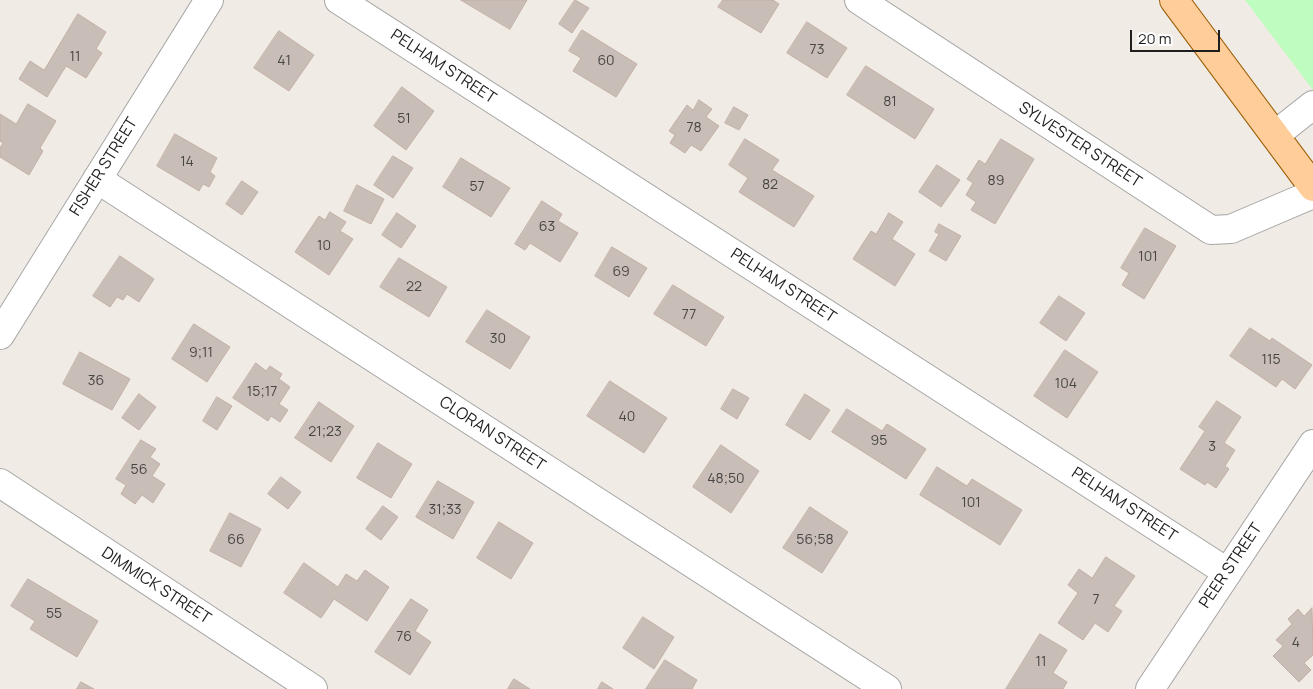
<!DOCTYPE html>
<style>
body{margin:0}
#map{position:relative;width:1313px;height:689px;overflow:hidden;background:#f0ebe4;font-family:Manrope,sans-serif}
canvas{display:block}
.scale{position:absolute;left:1130px;top:30px;width:90px;height:22px;box-sizing:border-box;border:2px solid #1e1e1e;border-top:0;padding-left:6px;font-size:15px;line-height:18px;white-space:nowrap;color:#1e1e1e;-webkit-text-stroke:4px #fff;paint-order:stroke}
</style>
<div id="map">
<canvas width="1313" height="689"></canvas>
<div class="scale">20 m</div>
</div>
<script>
const ctx = document.querySelector('canvas').getContext('2d');
ctx.lineJoin = 'round';
function paint(path, color) { ctx.fillStyle = color; ctx.fill(path, 'evenodd'); }
function trace(path, color, width, dash) { ctx.strokeStyle = color; ctx.lineWidth = width; ctx.lineCap = dash ? 'butt' : 'round'; ctx.setLineDash(dash || []); ctx.stroke(path); }
function label(font, color, halo, rows, align = 'center') {
  ctx.font = font + ' Manrope,sans-serif'; ctx.lineWidth = 5; ctx.setLineDash([]); ctx.textBaseline = 'middle'; ctx.strokeStyle = halo; ctx.fillStyle = color; for (const [text, x, y, turn = 0] of rows) {
    ctx.save(); ctx.translate(x, y); ctx.rotate((+turn || 0) * Math.PI / 180); ctx.textAlign = isNaN(turn) ? turn : align; if (halo) ctx.strokeText(text, 0, 0); ctx.fillText(text, 0, 0); ctx.restore();
  }
}
const park = new Path2D(`
 M1245,0H1313V90Z`);
const building = new Path2D(`
 M461,0H527L510,29Z
 M575,0L589,8L572,33L559,24Z
 M723,0H773L779,4L761,33L718,7Z
 M78,14L106,32L96,49L102,53L86,78L66,66L47,97L19,79L30,61L44,70Z
 M807,22L847,48L827,78L787,53Z
 M582,30L637,64L616,97L573,71L581,58L569,51Z
 M279,31L314,55L289,91L254,68Z
 M866,66L934,109L915,139L847,95Z
 M402,87L434,111L406,150L374,126Z
 M699,100L712,109L706,117L719,126L701,151L691,145L685,153L670,143L675,135L669,131L687,105L693,110Z
 M28,104L56,121L40,148L43,151L29,175L0,157V148L3,143L0,141V114L16,124Z
 M734,107L748,115L739,130L725,123Z
 M175,134L217,158L210,172L215,176L209,187L203,184L199,191L157,166Z
 M745,139L779,160L772,170L814,196L794,227L739,192L748,178L729,165Z
 M1001,139L1034,159L995,224L971,210L976,202L966,195L973,183L967,179L979,160L985,164Z
 M393,156L413,168L393,198L374,185Z
 M461,158L510,188L491,217L443,187Z
 M937,165L960,180L941,207L919,192Z
 M242,181L258,192L242,215L226,204Z
 M357,185L384,199L371,224L344,211Z
 M542,201L562,214L558,221L578,233L560,262L530,243L525,250L515,244Z
 M330,212L346,222L340,231L353,239L329,275L295,252L319,216L325,220Z
 M397,213L416,226L401,248L382,235Z
 M889,213L903,222L892,239L915,254L895,286L853,259L871,231L876,234Z
 M939,224L961,236L946,261L929,251L939,234L935,232Z
 M1145,228L1176,246L1144,299L1122,285L1129,273L1121,268Z
 M612,247L647,268L629,297L595,276Z
 M120,256L154,279L139,302L127,294L123,300L117,297L110,307L93,296Z
 M399,258L447,287L429,317L380,287Z
 M673,285L724,317L706,346L654,314Z
 M1059,296L1085,313L1066,341L1040,323Z
 M487,310L530,337L510,369L466,342Z
 M194,324L230,347L207,382L172,359Z
 M1250,328L1270,341L1272,338L1312,365L1295,389L1282,379L1276,387L1230,356Z
 M1065,350L1098,372L1067,418L1034,396Z
 M80,352L130,379L112,410L63,384Z
 M256,363L266,371L270,366L282,374L279,379L290,387L279,404L288,410L280,422L271,416L268,421L233,398Z
 M610,381L667,418L644,453L587,416Z
 M733,389L749,398L737,419L721,409Z
 M139,394L156,407L139,430L122,418Z
 M805,394L830,410L810,440L786,425Z
 M217,397L232,406L217,430L203,421Z
 M1217,401L1241,417L1224,443L1235,450L1225,466L1229,469L1216,488L1207,482L1205,485L1180,469L1205,431L1199,427Z
 M319,402L354,426L331,462L295,438Z
 M847,409L882,431L887,424L926,449L906,479L832,432Z
 M141,440L156,449L150,457L160,464L152,476L165,484L153,503L142,495L135,504L121,494L126,485L116,479Z
 M378,443L412,464L391,498L357,478Z
 M721,445L759,471L731,513L693,487Z
 M937,467L967,486L972,479L1022,510L1000,545L920,495Z
 M281,477L301,492L288,509L268,494Z
 M438,481L474,502L453,539L416,517Z
 M383,506L398,517L381,540L366,529Z
 M810,507L848,532L822,573L783,548Z
 M230,513L261,529L241,567L210,551Z
 M499,522L533,543L511,579L477,558Z
 M1106,557L1135,576L1114,606L1122,611L1108,632L1095,623L1083,640L1058,623L1078,593L1068,585L1079,569L1092,578Z
 M304,563L338,587L346,574L357,581L365,570L389,587L367,621L334,599L321,618L284,593Z
 M28,579L98,621L77,657L30,629L35,621L11,606Z
 M411,599L428,610L415,631L431,642L410,675L375,652Z
 M1312,608L1313,655L1304,663L1311,670L1299,682L1273,656L1283,646L1276,640L1292,624L1288,619L1298,609L1304,616Z
 M643,617L674,637L654,669L623,648Z
 M1040,634L1067,650L1053,673L1067,682L1063,689H1006Z
 M665,660L697,680L692,689H646Z
 M514,679L530,689H508Z
 M81,682L94,689H77Z
 M602,682L613,689H598Z`);
const minor = new Path2D(`
 M339,0L1227,572
 M859,0L1211,230L1231,229L1313,194
 M1275,135L1313,105
 M97,179L887,689
 M0,335L209,0
 M0,483L313,689
 M1150,689L1313,444`);
const major = new Path2D(`
 M1174,0L1313,187`);
const numberNames = [
 ["73",817,50],
 ["11",75,57],
 ["41",284,61],
 ["60",606,61],
 ["81",890,102],
 ["51",404,119],
 ["78",694,128],
 ["14",187,162],
 ["89",996,181],
 ["82",770,185],
 ["57",477,187],
 ["63",547,227],
 ["10",324,246],
 ["101",1148,257],
 ["69",621,272],
 ["22",414,287],
 ["77",689,315],
 ["30",498,339],
 ["9;11",201,353],
 ["115",1271,360],
 ["36",96,381],
 ["104",1066,384],
 ["15;17",262,392],
 ["40",627,417],
 ["21;23",325,432],
 ["95",879,441],
 ["3",1212,447],
 ["56",139,470],
 ["48;50",726,479],
 ["101",971,503],
 ["31;33",445,510],
 ["66",236,540],
 ["56;58",815,540],
 ["7",1096,600],
 ["55",54,614],
 ["76",404,637],
 ["4",1296,643],
 ["11",1041,662]
];
const streetNames = [
 ["PELHAM STREET",443,67,33],
 ["SYLVESTER STREET",1080,145,33],
 ["FISHER STREET",104,167,-58],
 ["PELHAM STREET",783,286,33],
 ["CLORAN STREET",492,434,33],
 ["PELHAM STREET",1124,505,33],
 ["PEER STREET",1231,566,-56],
 ["DIMMICK STREET",156,586,33]
];
paint(park, '#befdbf');
paint(building, '#c8bdb7');
trace(building, '#c3b0a5', 1);
trace(minor, '#a5a5a5', 30);
trace(major, '#995c00', 30);
trace(minor, '#fff', 28);
trace(major, '#ffcd9a', 28);
label('14px', '#484644', null, numberNames);
label('16px', '#1e1e1e', '#fff', streetNames);
</script>
